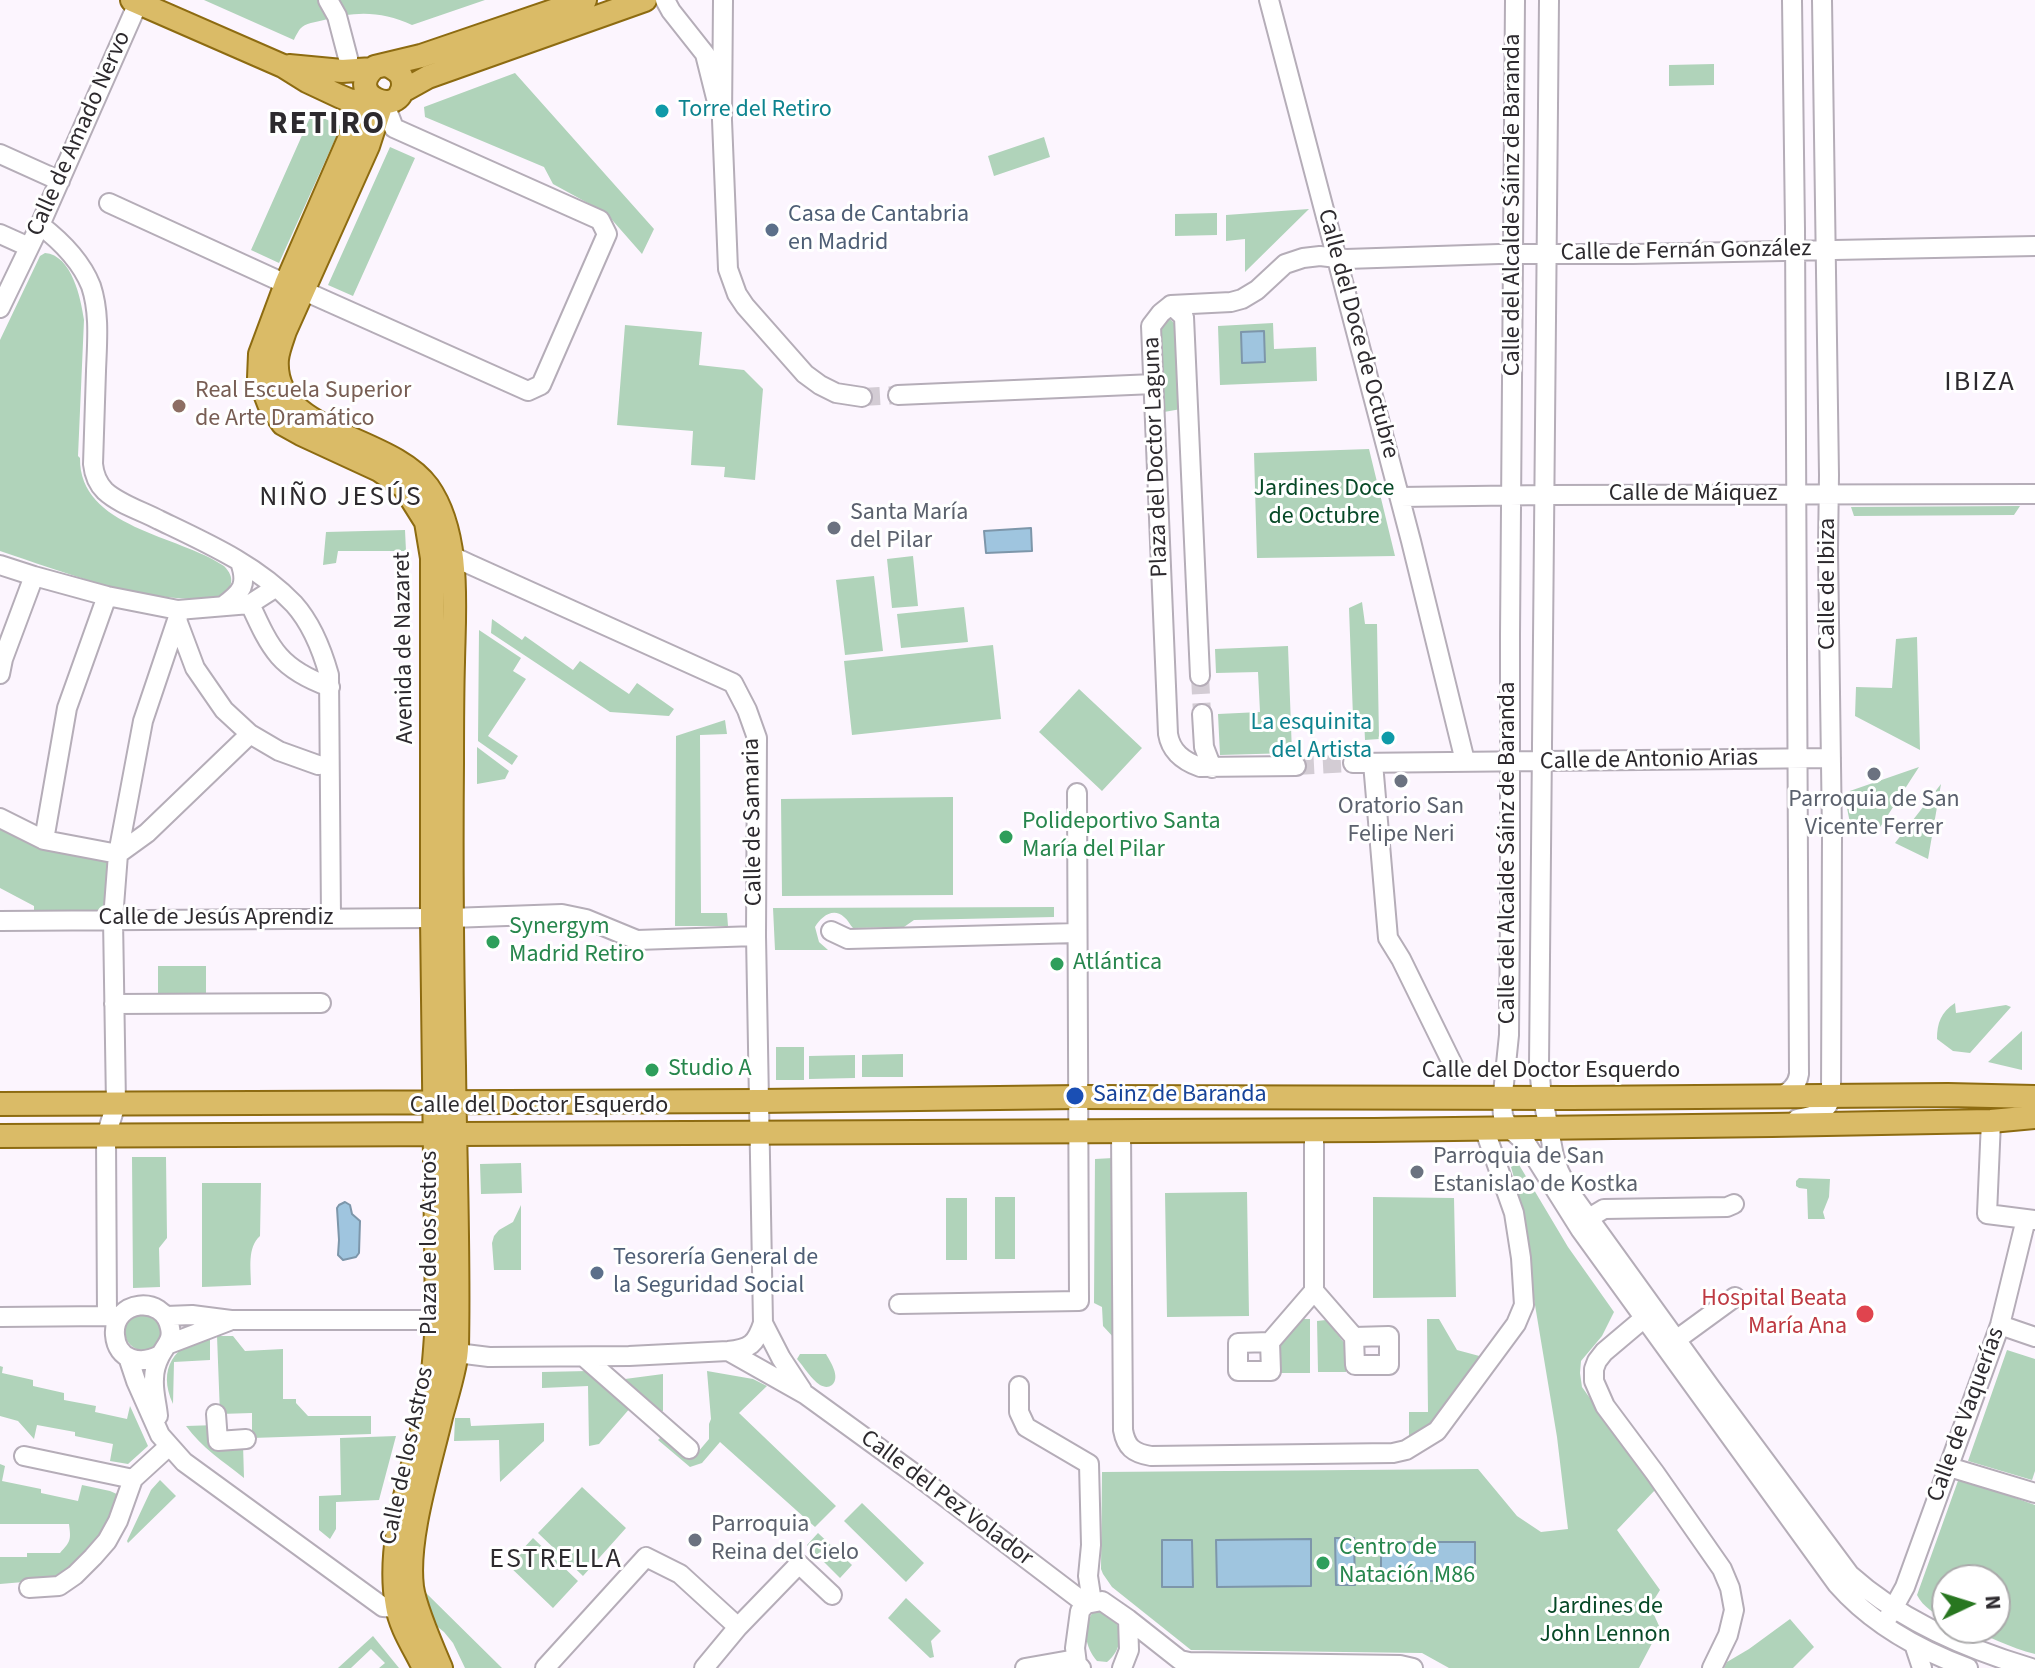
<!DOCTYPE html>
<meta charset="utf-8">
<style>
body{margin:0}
#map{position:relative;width:2035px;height:1668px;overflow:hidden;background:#fcf5fe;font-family:"Source Sans 3",sans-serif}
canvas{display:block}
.north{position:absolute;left:1931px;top:1564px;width:80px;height:80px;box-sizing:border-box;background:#fff;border:2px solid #abaaab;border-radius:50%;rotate:86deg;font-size:22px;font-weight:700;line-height:32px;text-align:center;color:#2d2a2e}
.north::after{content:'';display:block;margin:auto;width:28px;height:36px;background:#287720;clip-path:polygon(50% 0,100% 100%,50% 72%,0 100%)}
</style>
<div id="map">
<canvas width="2035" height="1668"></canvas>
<div class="north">N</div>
</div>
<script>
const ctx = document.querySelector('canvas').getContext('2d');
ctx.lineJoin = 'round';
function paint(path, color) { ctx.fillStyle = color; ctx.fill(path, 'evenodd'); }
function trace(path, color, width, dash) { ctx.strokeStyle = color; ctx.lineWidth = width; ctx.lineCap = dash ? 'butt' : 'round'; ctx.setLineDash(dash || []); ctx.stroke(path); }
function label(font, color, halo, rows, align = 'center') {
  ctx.font = font + ' "Source Sans 3",sans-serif'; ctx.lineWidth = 6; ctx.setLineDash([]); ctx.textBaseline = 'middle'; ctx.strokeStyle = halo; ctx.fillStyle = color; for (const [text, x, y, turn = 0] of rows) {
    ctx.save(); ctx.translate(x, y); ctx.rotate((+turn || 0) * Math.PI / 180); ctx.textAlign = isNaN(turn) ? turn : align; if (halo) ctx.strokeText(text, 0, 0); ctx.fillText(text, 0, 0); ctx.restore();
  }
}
const green = new Path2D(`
 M204,0H485L412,25C382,11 355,11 324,20C316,22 305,23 300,29C299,30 294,39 294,40Z
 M1714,64V85L1669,86V65Z
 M515,73L654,229L642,254L606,213L553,184L544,167L425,117L424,107Z
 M312,113L341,126L279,263L251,250Z
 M1044,137L1050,157L994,176L988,156Z
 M390,147L415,158L353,296L328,285Z
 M1309,209L1245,272V239L1226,241V215Z
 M1217,213V235L1175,236V214Z
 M45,253C72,255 81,299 84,320L78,456L80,458C79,528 179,535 224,566C236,578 232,588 221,598C145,605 70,574 0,551V340L40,256Z
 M1168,317L1176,325L1181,409L1164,412L1160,325Z
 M1273,323L1274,349L1316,347L1317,381L1220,385L1218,326Z
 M625,325L702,332L699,365L744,370L763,389L755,480L724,477L725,467L691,465L693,431L617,425Z
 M1369,449L1395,556L1257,558L1254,453Z
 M2020,506L2014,515L1854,516L1851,507Z
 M405,530L406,551H338L336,563L323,565L326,532Z
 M913,556L918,606L892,608L887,559Z
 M874,576L883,651L845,655L836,580Z
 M1362,602L1365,624H1377L1379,739L1365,740L1364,718L1353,717L1349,608Z
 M964,607L968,642L901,648L897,614Z
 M492,619L522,640L525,636L573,670L580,661L629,694L637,683L674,709L669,716L610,712L491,633Z
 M479,630L521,658L513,671L526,679L488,736L518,756L512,765L478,741Z
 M1917,637L1920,750L1855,716L1856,687L1892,688L1896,639Z
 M993,645L1001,719L852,735L844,661Z
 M1288,646L1292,753L1220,755L1218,714L1260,712L1258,672L1216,673L1215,649Z
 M1079,689L1142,748L1102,791L1039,732Z
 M725,720L727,734L700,735L701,913H727L728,926H675L676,736Z
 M477,747L509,771L505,779L477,784Z
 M1919,767L1875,835L1851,828L1844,793Z
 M1941,784L1928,859L1895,843Z
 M953,797V895L782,896L781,799Z
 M0,826L115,856L110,913L34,910V906L0,888Z
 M1054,907V917L914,920L904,927L853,928C850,925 848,920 844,917C833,907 821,917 815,927L819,942L828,950H775L773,908Z
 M158,966H206V993H158Z
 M1955,1003L1956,1013L2006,1005L2011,1007L1970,1053L1953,1051L1937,1039C1937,1023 1941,1012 1955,1003Z
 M2022,1031V1070L1988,1062Z
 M776,1047H804V1080H776Z
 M903,1054V1077H862V1055Z
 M855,1055V1078L809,1079V1056Z
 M132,1157H166L167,1238L159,1248L160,1287L133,1288Z
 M1113,1158L1115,1339L1103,1326L1102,1307L1094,1303L1095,1159Z
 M521,1163L522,1193L481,1194L480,1164Z
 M1518,1163L1568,1247L1614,1312L1602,1336L1581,1361L1580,1373L1582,1387L1655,1490L1617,1530L1660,1590L1650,1606L1660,1628L1639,1668H1449L1422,1653L1191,1650L1112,1587L1103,1574L1101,1569L1102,1472L1478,1469L1517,1516L1541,1532L1568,1529L1557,1437L1527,1257L1519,1196L1511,1167Z
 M1799,1178L1830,1179L1829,1197L1823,1212L1825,1219H1808L1807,1189L1799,1188L1796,1186V1181Z
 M202,1183H261L260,1236C247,1248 251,1268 251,1285L202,1287Z
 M1247,1192L1249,1316L1167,1317L1165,1193Z
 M995,1197H1015V1259H995Z
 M1373,1197L1454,1198L1456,1297L1373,1298Z
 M946,1198H967V1260H946Z
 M521,1205V1270H494L492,1243L494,1236L499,1230L513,1222Z
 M125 1332a18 18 0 1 1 36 0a18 18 0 1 1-36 0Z
 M1302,1319H1310V1373H1278L1279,1346Z
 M1427,1319H1439L1457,1350L1483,1357L1438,1420L1409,1439V1412H1428Z
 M1326,1320L1346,1345V1372H1318L1317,1321Z
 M210,1336V1360L174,1362L173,1404C157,1369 174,1344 210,1336Z
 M217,1336H233L245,1351L283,1349V1399H296V1403L308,1416H371V1434L252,1438V1413L220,1414Z
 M2007,1350L2035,1359V1471L2032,1480L1968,1461Z
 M800,1354H826C830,1361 841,1377 832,1385C828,1388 824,1387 820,1385C811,1379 804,1367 797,1359Z
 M0,1366L3,1367L2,1373L33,1380V1386L64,1393V1400L96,1406L95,1412L127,1419L130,1406L148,1446L128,1464L110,1461L113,1444L75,1436V1432L37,1425L34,1439L18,1421L0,1416Z
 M588,1371L631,1407L599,1444L589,1446L588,1386L542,1388V1372Z
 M707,1371L753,1379L767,1386L739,1413L836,1506L815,1527L720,1442L702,1463L690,1467L658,1440L663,1435L692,1459L709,1439V1424L711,1419Z
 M663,1374V1411H658L625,1379Z
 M455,1418H470L471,1426L544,1423V1441L500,1482L499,1440L454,1441Z
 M217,1425L243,1444L244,1478C223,1461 202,1448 186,1426Z
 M396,1436L379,1500L336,1502V1529L330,1539L319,1530V1496L341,1495L340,1438Z
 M0,1464L5,1466L2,1481L41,1489V1493L78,1501L82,1485L110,1491L119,1495L102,1531L90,1548L59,1579L0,1584V1557H27V1553H60C71,1541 71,1540 69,1524H0Z
 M1959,1478L2035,1505V1654C2010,1648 1988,1635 1964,1628H1995V1580H1947V1620C1935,1614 1923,1607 1917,1595Z
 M160,1480L176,1496L128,1543L127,1541L151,1490Z
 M582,1487L626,1528L583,1576L538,1533Z
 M862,1503L924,1563L906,1582L844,1521Z
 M818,1533L852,1565L840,1578L807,1545Z
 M533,1538L578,1581L553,1608L508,1565Z
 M424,1591L502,1668H465L453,1643L444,1632L433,1623L427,1612Z
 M906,1598L941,1631L931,1641L934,1657L930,1658L888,1618Z
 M1100,1610C1101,1611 1112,1617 1112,1618C1126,1631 1120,1652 1107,1662L1097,1661C1085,1647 1081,1626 1094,1611Z
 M1790,1619L1814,1647L1793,1668H1724L1727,1662L1749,1649Z
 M373,1636L399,1668H379L385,1663L371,1649L351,1668H338Z`);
const water = new Path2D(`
 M1264,331L1265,362L1242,363L1241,332Z
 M1031,528L1032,551L986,553L984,531Z
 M345,1202L350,1205L352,1214L360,1221L359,1253L356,1257L343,1260L338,1255L339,1240L337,1208L339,1205Z
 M1335,1538H1354L1355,1585H1336Z
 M1311,1539V1586L1217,1587L1216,1540Z
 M1162,1540H1192L1193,1587H1162Z
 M1381,1542H1475V1581H1381Z`);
const minorTunnel = new Path2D(`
 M862,397L898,395
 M1200,676L1202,714
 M1296,766L1353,763`);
const minor = new Path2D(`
 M328,0L337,16L348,58
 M665,0L671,11L705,54L716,98
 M723,0L722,120L728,269L737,294L745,306L805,374L820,385L836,393L862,397
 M1269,0L1411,541L1465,761
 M1515,0L1510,635V915L1509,1035L1502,1103L1503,1116L1509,1128L1526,1143L1580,1229L1837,1584C1872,1624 1919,1650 1968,1668
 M1549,0L1539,1065L1541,1088L1554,1156L1559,1171L1569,1191L1711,1388L1850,1575C1900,1620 1967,1649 2031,1668
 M0,154L60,181
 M109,203L286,284
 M40,225C61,241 81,261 91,286C100,313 97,343 96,371C95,402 94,433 93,464C94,474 97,483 105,491C119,504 142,511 159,520C207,543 257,565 294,604C311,623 322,650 329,675L331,918
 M0,234L29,247
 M302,290L528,391L541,385L607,234L600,220L394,128L384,102
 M1171,305L1231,302L1242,299L1257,290L1285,264L1303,258L1320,256L1346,259L1499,254H1633L2035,246
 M0,308L40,225L138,3
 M898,395L1154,384
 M1400,497L1546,495L2035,494
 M441,557L452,556L469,564L733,683L747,710L757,738L756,936L763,1323C756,1344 750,1349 728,1351L629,1356L489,1357L457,1353L448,1344
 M0,565L34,576L107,596L178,610L250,604L275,588
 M250,604C271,650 280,669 330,687
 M223,606C242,592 248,585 240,562
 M178,617L177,620L195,668L224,710L250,734L279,751L318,765
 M0,674L3,659L34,576
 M1200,676L1184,317L1171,305L1161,313L1151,326L1168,734C1171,752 1183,761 1200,767L1296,766
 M1202,714L1204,747L1212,768
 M1353,763L1831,758
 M1373,763L1388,938L1401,959L1455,1069
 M0,818L44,840L118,854
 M44,840L67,708L107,596
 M118,854L147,833L250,734
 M451,918L562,914L586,919L637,940L756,936
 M0,921L432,918
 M831,931L848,939L1077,933
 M114,1004L321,1003
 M1778,1098C1789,1092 1797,1087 1799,1074L1795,228L1792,0
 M1797,1119C1813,1116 1828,1114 1831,1096L1832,836L1828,549L1829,475L1822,0
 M1991,1121L1987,1214L2035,1220
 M1121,1130L1123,1430C1126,1447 1133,1453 1151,1456L1393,1453L1406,1450L1437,1431L1516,1324L1524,1305L1521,1258L1514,1213L1484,1128
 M1589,1218L1604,1209L1727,1207L1734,1204
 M1314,1291L1354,1337L1355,1365H1389V1336L1354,1337
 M899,1304L1079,1301L1077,793
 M1652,1310L1649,1314L1604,1352L1597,1361L1594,1369V1381L1605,1406L1655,1473L1722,1569L1730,1588L1734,1610L1728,1635L1712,1668
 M107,1316L106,1136L116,1104L113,919L118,854L143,721L177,620
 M166,1316L192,1315L231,1320H437L448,1313
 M0,1317L107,1316L118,1319
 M763,1323L781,1358L802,1390
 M2000,1325L2035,1337
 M1676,1340L1735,1297
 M1270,1342L1238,1343V1371H1271L1270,1342L1314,1291V1130
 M169,1344L229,1321
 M728,1351L806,1395L919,1477L1086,1604
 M128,1357L136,1381L160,1435L184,1462L383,1607L397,1608L407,1612
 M584,1357L689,1449
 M1019,1386V1412L1026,1427L1089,1464L1091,1545L1088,1576L1092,1602
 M216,1414L218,1441L246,1439
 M158,1416C157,1404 153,1391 154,1379C154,1372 157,1362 160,1356C165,1346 173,1340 170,1328C164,1294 112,1300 115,1335C117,1361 141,1365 160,1355
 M24,1456L133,1479
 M1949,1467L2035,1493
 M29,1588L59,1586L75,1575L93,1557L107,1541L118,1521L133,1479L168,1447
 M1889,1616L1905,1587L2000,1325L2026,1219
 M1128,1619L1180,1660L1189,1662L1400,1665L1413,1668
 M1914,1644L1922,1668
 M545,1668L646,1557L680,1574L738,1627
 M704,1668L738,1627L799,1564L832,1595
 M1025,1668L1076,1659
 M1081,1668L1077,1664L1075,1648L1080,1611L1086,1604L1102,1601L1128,1619L1129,1650L1122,1668`);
const major = new Path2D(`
 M132,0L283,66L307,81L339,96L351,101L373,99
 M387,65C396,69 403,74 403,84C402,120 342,95 375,67L421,56L585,0
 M289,66L342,71L373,69
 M401,92L428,77L645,0
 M375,100L350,137L286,284L260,354L259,378L269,404L283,424L301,434L379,470L404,487L426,522L432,558V918L437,1320C435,1353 433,1385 425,1418C411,1478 386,1543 397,1606C400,1627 415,1649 424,1668
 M382,103L368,146L285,331C282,340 278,350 277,359C271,435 390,434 428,487C461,534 454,607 453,662C452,696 452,729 452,763C451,864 452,965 454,1066C455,1159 459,1253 457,1347C457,1365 446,1398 441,1417C430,1465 406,1538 412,1587C415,1608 432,1647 441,1668
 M0,1104L760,1101L1078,1097L1572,1098L1948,1095L2035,1097
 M0,1136L1374,1130L1772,1125L1991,1121L2035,1117`);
const markers = [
 [662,111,8,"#0f9aa8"],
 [772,230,8,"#5c6f8a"],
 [179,406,8,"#8d6e63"],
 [834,528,8,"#6b7280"],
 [1388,738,8,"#0f9aa8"],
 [1874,774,8,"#6b7280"],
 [1401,781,8,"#6b7280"],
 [1006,837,8,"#2e9e5b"],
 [493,942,8,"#2e9e5b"],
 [1057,964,8,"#2e9e5b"],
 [652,1070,8,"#2e9e5b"],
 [1075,1096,10,"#1a4fb4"],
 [1417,1172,8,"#6b7280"],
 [597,1273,8,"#5c6f8a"],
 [1865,1314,10,"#e0444e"],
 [695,1540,8,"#6b7280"],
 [1323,1563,8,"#2e9e5b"]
];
const cultureNames = [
 ["Torre del Retiro",678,111],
 ["La esquinita",1372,724,"right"],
 ["del Artista",1372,752,"right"]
];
const streetNames = [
 ["Calle de Amado Nervo",80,134,-66],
 ["Calle del Alcalde Sáinz de Baranda",1514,205,-90],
 ["Calle de Fernán González",1686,252,-1],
 ["Calle del Doce de Octubre",1357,334,75],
 ["Plaza del Doctor Laguna",1157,457,-92],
 ["Calle de Máiquez",1693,495],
 ["Calle de Ibiza",1829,584,-90],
 ["Avenida de Nazaret",405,648,-91],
 ["Calle de Antonio Arias",1649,761,-1],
 ["Calle de Samaria",754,822,-91],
 ["Calle del Alcalde Sáinz de Baranda",1509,853,-90],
 ["Calle de Jesús Aprendiz",216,919],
 ["Calle del Doctor Esquerdo",1551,1072],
 ["Calle del Doctor Esquerdo",539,1107],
 ["Plaza de los Astros",431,1243,-90],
 ["Calle de Vaquerías",1967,1415,-70],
 ["Calle de los Astros",408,1456,-78],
 ["Calle del Pez Volador",946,1499,37]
];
const serviceNames = [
 ["Casa de Cantabria",788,216],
 ["en Madrid",788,244],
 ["Tesorería General de",613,1259],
 ["la Seguridad Social",613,1287]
];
const educationNames = [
 ["Real Escuela Superior",195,392],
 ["de Arte Dramático",195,420]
];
const parkNames = [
 ["Jardines Doce",1324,490],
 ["de Octubre",1324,518],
 ["Jardines de",1605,1608],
 ["John Lennon",1605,1636]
];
const worshipNames = [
 ["Santa María",850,514],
 ["del Pilar",850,542],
 ["Parroquia de San",1874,801,"center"],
 ["Vicente Ferrer",1874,829,"center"],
 ["Oratorio San",1401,808,"center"],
 ["Felipe Neri",1401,836,"center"],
 ["Parroquia de San",1433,1158],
 ["Estanislao de Kostka",1433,1186],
 ["Parroquia",711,1526],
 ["Reina del Cielo",711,1554]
];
const leisureNames = [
 ["Polideportivo Santa",1022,823],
 ["María del Pilar",1022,851],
 ["Synergym",509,928],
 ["Madrid Retiro",509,956],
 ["Atlántica",1073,964],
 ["Studio A",668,1070],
 ["Centro de",1339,1549],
 ["Natación M86",1339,1577]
];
const transitNames = [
 ["Sainz de Baranda",1093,1096]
];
const healthNames = [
 ["Hospital Beata",1847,1300],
 ["María Ana",1847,1328]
];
const quarterNames = [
 ["IBIZA",1980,384],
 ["NIÑO JESÚS",341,499],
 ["ESTRELLA",556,1561]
];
const districtNames = [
 ["RETIRO",327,126]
];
paint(green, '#b0d3ba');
paint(water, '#9fc5df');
trace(water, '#7d96aa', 2);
trace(minorTunnel, '#d3ccd4', 18, [18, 9]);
trace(minor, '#b5adb8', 22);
trace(major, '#8d6b11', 26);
trace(minor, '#fff', 18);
trace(major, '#dabb67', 22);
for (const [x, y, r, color] of markers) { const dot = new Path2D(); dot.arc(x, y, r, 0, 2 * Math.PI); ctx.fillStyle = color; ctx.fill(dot); trace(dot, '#fff', 3); }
label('24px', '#0d838f', '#fff', cultureNames, 'left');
label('24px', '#2d2a2e', '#fff', streetNames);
label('24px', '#4e5e75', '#fff', serviceNames, 'left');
label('24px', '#785e54', '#fff', educationNames, 'left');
label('24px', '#074927', '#fff', parkNames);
label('24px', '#5b616d', '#fff', worshipNames, 'left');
label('24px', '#27864d', '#fff', leisureNames, 'left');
label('24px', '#164399', '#fff', transitNames, 'left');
label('24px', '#be3a42', '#fff', healthNames, 'right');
ctx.letterSpacing = '2px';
label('28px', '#2d2a2e', '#fff', quarterNames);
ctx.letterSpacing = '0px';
ctx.letterSpacing = '2px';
label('bold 32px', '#2d2a2e', '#fff', districtNames);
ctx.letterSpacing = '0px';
</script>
